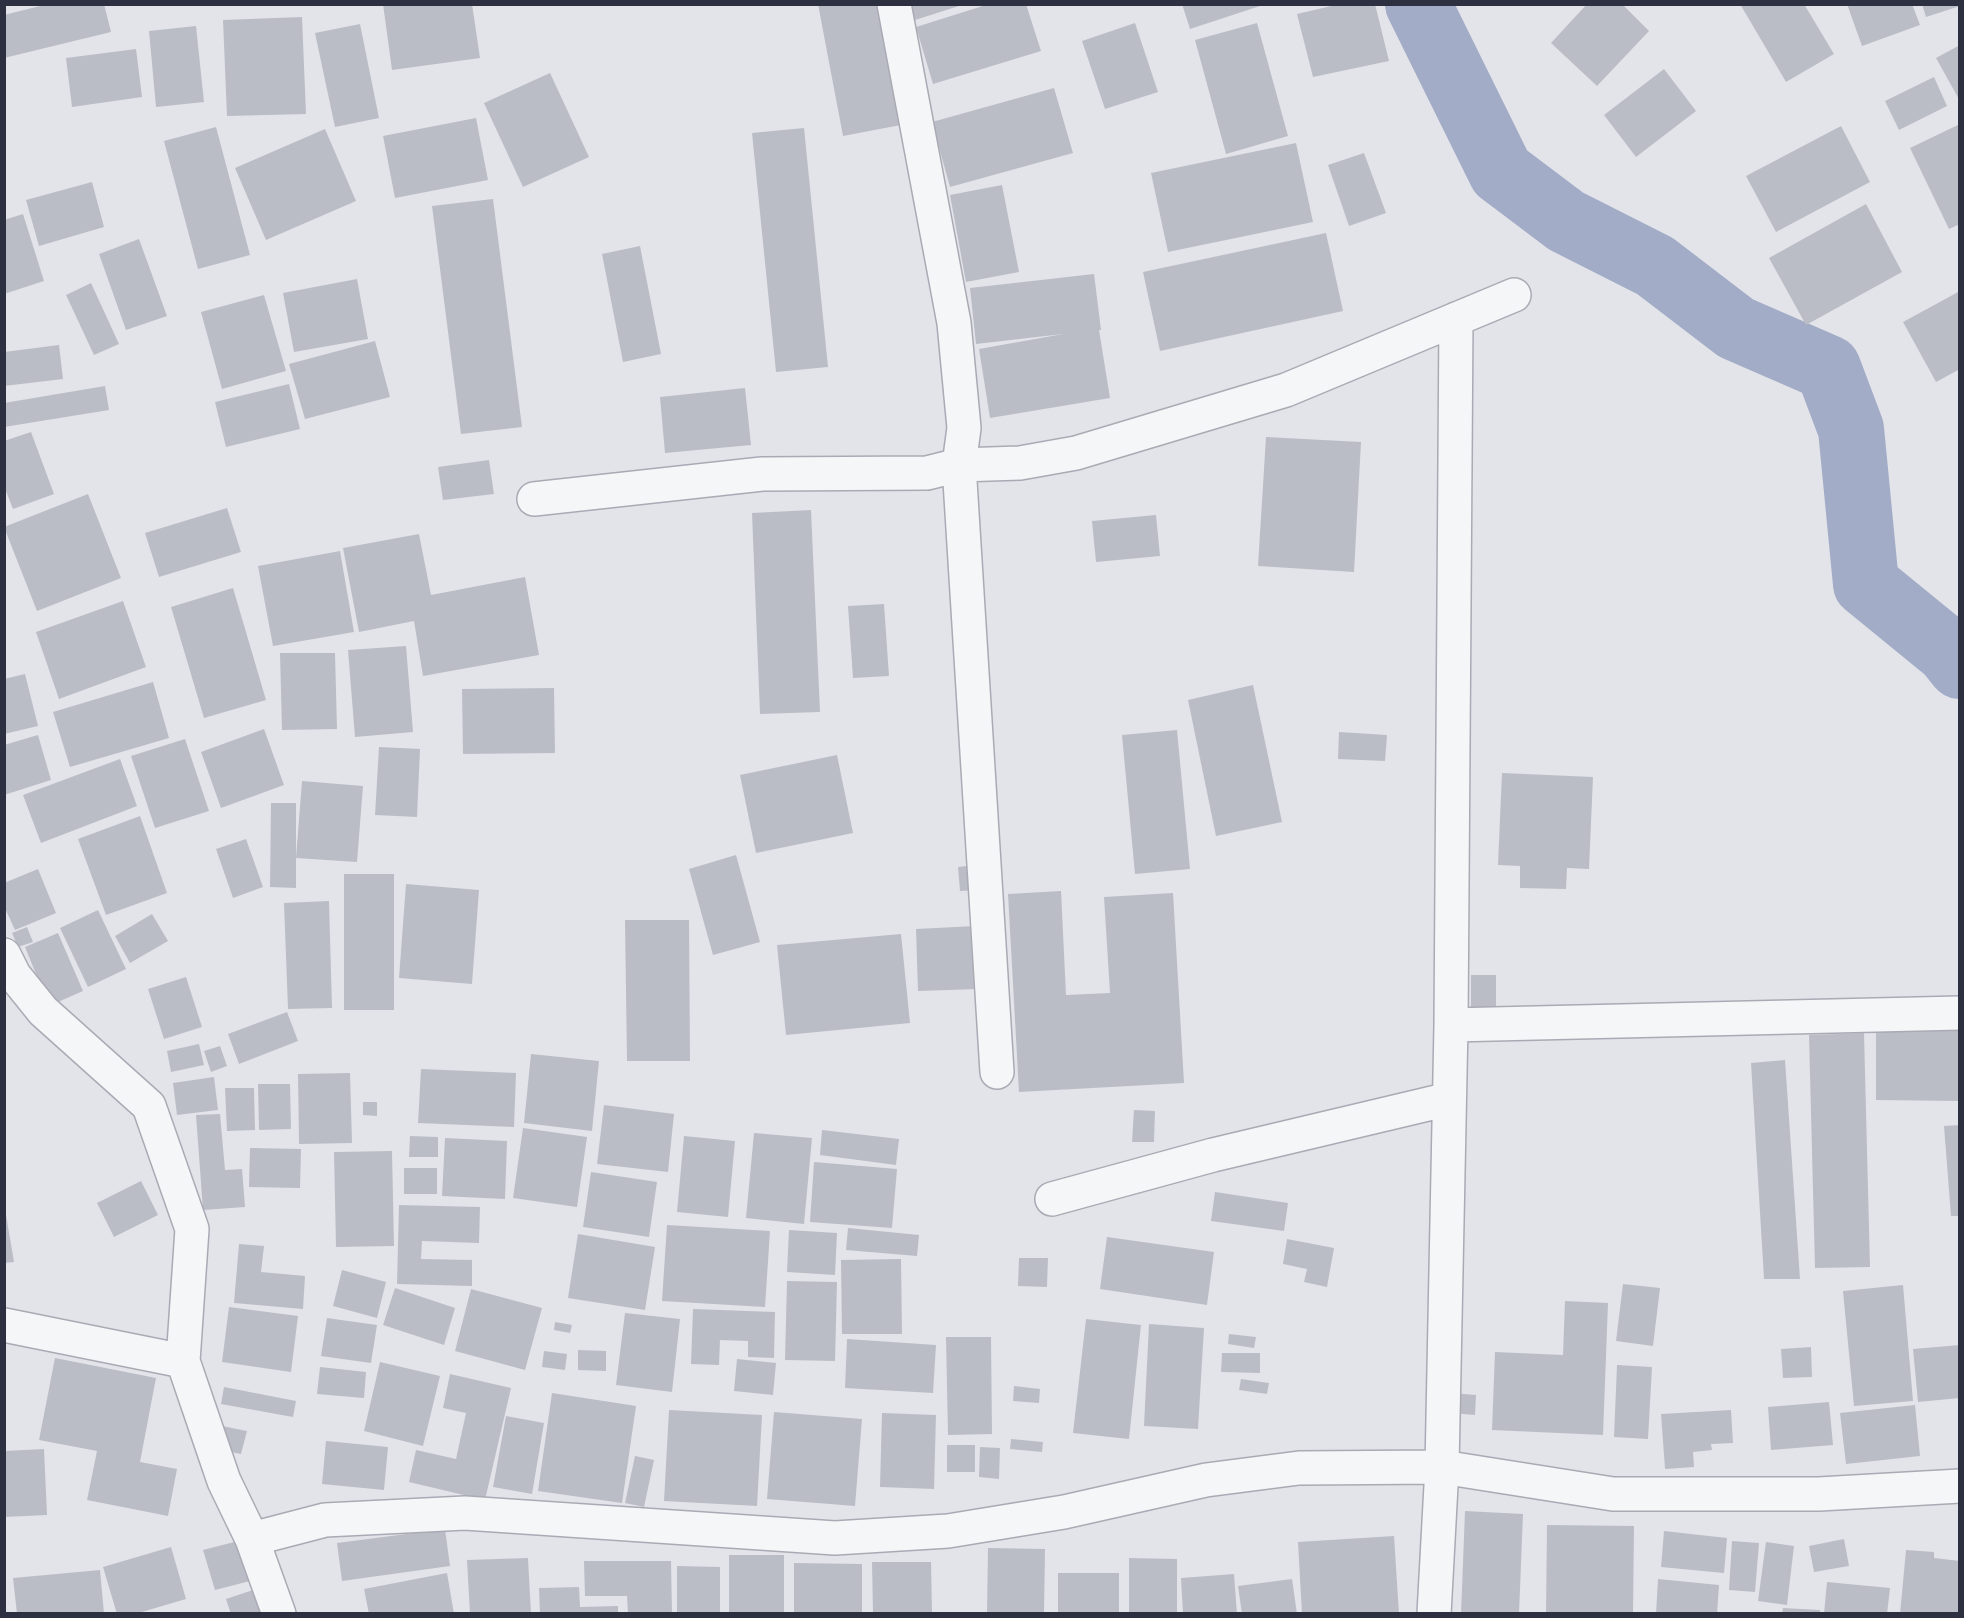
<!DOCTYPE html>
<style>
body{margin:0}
#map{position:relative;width:1964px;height:1618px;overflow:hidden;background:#e3e4ea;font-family:Helvetica,sans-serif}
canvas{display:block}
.frame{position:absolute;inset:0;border:6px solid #2d3040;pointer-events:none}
</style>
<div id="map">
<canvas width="1964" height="1618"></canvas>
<div class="frame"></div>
</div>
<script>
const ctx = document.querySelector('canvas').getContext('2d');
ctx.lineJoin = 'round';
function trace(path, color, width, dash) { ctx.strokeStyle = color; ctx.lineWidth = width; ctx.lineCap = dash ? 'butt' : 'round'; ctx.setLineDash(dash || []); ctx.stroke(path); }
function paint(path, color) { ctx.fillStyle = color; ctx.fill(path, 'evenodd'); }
const river = new Path2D(`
 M1418,4L1501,172L1566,221L1655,266L1736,328L1828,368L1851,429L1866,584L1948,651L1960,666`);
const building = new Path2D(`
 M48,4H104L111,32L4,58V15Z
 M383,4H472L480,58L392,70Z
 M818,4H884L906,124L843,136Z
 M907,4H962V5L912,21Z
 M989,4H1026L1041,51L933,84L916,27Z
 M1182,4H1263V5L1190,29Z
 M1340,4H1375L1389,61L1313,77L1297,14Z
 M1587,4H1622L1649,31L1597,86L1551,43Z
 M1740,4H1804L1834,54L1786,82Z
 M1847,4H1912L1920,25L1862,46Z
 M1922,4H1960V6L1926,17Z
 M302,17L306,114L227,116L223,20Z
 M1135,23L1158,92L1105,109L1082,41Z
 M1257,23L1288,136L1226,154L1195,40Z
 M360,24L379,118L335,127L315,33Z
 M196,26L204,102L156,107L149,31Z
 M1960,45V101L1936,58Z
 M136,49L142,97L72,107L66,58Z
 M1664,69L1696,111L1636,157L1604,115Z
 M550,73L589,157L523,187L484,103Z
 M1934,77L1947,106L1899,130L1885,101Z
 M1054,88L1073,153L950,187L932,122Z
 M476,118L488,180L395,198L383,136Z
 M1960,124V224L1949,229L1910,148Z
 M1841,126L1870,182L1776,232L1746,176Z
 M216,127L250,255L198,269L164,141Z
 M804,128L828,367L776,372L752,133Z
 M325,129L356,201L266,240L235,168Z
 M1296,143L1313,222L1168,252L1151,173Z
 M1364,153L1386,213L1349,226L1328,165Z
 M92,182L104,227L39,246L26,200Z
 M1002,185L1019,272L966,282L950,195Z
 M493,199L522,427L461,434L432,206Z
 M1866,204L1902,272L1806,325L1769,258Z
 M23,214L44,281L4,294V220Z
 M1326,233L1343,311L1160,351L1143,272Z
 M139,239L167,316L126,330L99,254Z
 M640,246L661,354L623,362L602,254Z
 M1094,274L1101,330H1099L1110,398L990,418L979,349L1063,334L976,344L970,288Z
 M357,279L368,339L294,352L283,293Z
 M91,283L119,344L94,355L66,295Z
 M1960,291V369L1936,382L1903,322Z
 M264,295L286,371L222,389L201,312Z
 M375,341L390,397L305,419L289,364Z
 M59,345L63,379L4,386V352Z
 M289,384L300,429L226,447L215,402Z
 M105,386L109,410L4,427V403Z
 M745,388L751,445L665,453L660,397Z
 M31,432L54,494L13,509L4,486V441Z
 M1266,437L1361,442L1354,572L1258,566Z
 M489,460L494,494L443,500L438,467Z
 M88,494L121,578L37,611L4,527Z
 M227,508L241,552L159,577L145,533Z
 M811,510L820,712L760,714L752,513Z
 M1156,515L1160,556L1096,562L1092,521Z
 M419,534L431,595L525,577L539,655L423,676L414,621L359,632L343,548Z
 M340,551L354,632L273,646L258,566Z
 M233,588L266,700L204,718L171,607Z
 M123,601L146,667L59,699L36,632Z
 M884,604L889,676L853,678L848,606Z
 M406,646L413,732L355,737L348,650Z
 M280,653H335L337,729L282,730Z
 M25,674L38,726L4,734V679Z
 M153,682L169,738L70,767L53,712Z
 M1253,685L1282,822L1216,836L1188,700Z
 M554,688L555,753L463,754L462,689Z
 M264,729L284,785L221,808L201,752Z
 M1177,730L1190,869L1135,874L1122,735Z
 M1339,732L1387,735L1385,761L1338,759Z
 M38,735L51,780L4,795V745Z
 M185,739L209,811L155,828L131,756Z
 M379,747L420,749L417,817L375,815Z
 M837,755L853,833L756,853L740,775Z
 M120,759L137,806L41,843L23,795Z
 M1502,773L1593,777L1589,869L1567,868L1566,889L1520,888V866L1498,865Z
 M302,781L363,786L357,862L296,858Z
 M271,803H296V888L270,887Z
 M140,816L167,893L106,915L78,839Z
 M246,839L263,887L233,898L216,849Z
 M736,855L760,942L713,955L689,869Z
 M975,865L977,890L960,891L958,867Z
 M38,869L56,913L15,930L4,906V883Z
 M344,874H394V1010H344Z
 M406,884L479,890L472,984L399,978Z
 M1061,891L1066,995L1110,993L1104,897L1173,893L1184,1083L1019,1092L1008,894Z
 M329,901L332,1008L288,1009L284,903Z
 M98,910L126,969L88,987L60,928Z
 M152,914L168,941L130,963L115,936Z
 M625,920H689L690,1061H627Z
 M975,926L978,989L918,991L916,929Z
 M27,927L33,942L18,947L12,933Z
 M58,933L83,991L49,1006L25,947Z
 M901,934L910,1023L786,1035L777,945Z
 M1471,975H1496V1010H1471Z
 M186,977L202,1027L164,1039L148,989Z
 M287,1012L298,1041L239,1064L228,1034Z
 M1876,1025L1960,1026V1101L1876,1100Z
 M1864,1033L1870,1267L1815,1268L1809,1035Z
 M199,1044L204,1065L171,1072L167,1051Z
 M220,1046L227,1066L211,1072L204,1051Z
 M531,1054L599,1061L592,1131L524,1123Z
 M1785,1060L1800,1279H1764L1751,1063Z
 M421,1069L516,1073L514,1127L418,1123Z
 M350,1073L352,1143L299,1144L298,1074Z
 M214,1077L218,1110L177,1115L173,1083Z
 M258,1084H290L291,1129L259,1130Z
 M225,1088H254L255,1130L227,1131Z
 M363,1102H377V1116L363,1115Z
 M604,1105L674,1114L668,1172L597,1164Z
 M1134,1110L1155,1111L1154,1142H1132Z
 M220,1114L225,1170L242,1169L245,1207L203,1210L196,1115Z
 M1960,1125V1216H1951L1944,1126Z
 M523,1128L587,1137L577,1207L513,1198Z
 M822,1130L899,1139L896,1165L820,1155Z
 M754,1133L812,1138L804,1224L746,1218Z
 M410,1136L438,1137V1157H409Z
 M684,1136L735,1141L728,1217L677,1212Z
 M445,1138L507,1141L505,1199L442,1196Z
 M250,1148L301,1149L300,1188L249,1187Z
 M392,1151L394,1246L336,1247L334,1152Z
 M814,1162L897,1169L892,1228L810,1222Z
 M404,1168H437V1194H404Z
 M591,1172L657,1182L649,1237L583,1227Z
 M141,1181L158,1215L114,1237L97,1203Z
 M1215,1192L1288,1203L1284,1231L1211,1221Z
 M4,1203L14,1262L4,1263Z
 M399,1205L480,1207L479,1243L422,1241L421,1259L472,1260V1286L397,1284Z
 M667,1225L770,1231L765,1307L662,1301Z
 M848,1228L919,1235L917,1256L846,1250Z
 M789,1230L837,1233L835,1275L787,1272Z
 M578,1234L655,1247L645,1310L568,1298Z
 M1107,1237L1214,1252L1207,1305L1100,1289Z
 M1287,1239L1334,1248L1327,1287L1304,1282L1307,1269L1283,1264Z
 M239,1244L264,1246L261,1272L305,1276L303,1309L234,1303Z
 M1019,1258H1048L1047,1287L1018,1286Z
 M901,1259L902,1334H842L841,1260Z
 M342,1270L386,1282L377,1318L333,1306Z
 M787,1281L837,1282L835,1361L785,1360Z
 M1623,1284L1660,1288L1653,1346L1616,1341Z
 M1903,1285L1913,1401L1854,1406L1843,1291Z
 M395,1288L455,1308L444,1345L383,1325Z
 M471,1289L542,1308L525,1370L455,1351Z
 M1565,1301L1608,1303L1603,1435L1492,1430L1495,1352L1563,1355Z
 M229,1307L298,1316L291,1372L222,1362Z
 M693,1309L775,1312L774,1358L748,1357V1341L720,1340L719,1365L691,1364Z
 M625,1313L680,1319L672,1392L616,1385Z
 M327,1318L377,1325L371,1363L321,1356Z
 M1086,1319L1141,1325L1129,1439L1073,1433Z
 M555,1322L572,1325L570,1333L554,1330Z
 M1149,1324L1204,1328L1198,1429L1144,1426Z
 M1229,1334L1256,1337L1254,1348L1228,1344Z
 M946,1337H991L992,1434L948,1435Z
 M847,1339L936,1345L933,1393L845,1388Z
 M1960,1345V1398L1918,1402L1913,1349Z
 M1811,1347L1812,1377L1783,1378L1781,1349Z
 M578,1350L606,1351V1371L578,1370Z
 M544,1351L567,1354L565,1370L542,1367Z
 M1222,1353H1260V1373L1221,1372Z
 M55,1358L156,1378L140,1462L177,1469L168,1516L87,1500L97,1451L39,1440Z
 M737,1359L776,1363L773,1395L734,1391Z
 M380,1362L440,1376L423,1446L364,1431Z
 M1617,1365L1652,1367L1648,1439L1614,1437Z
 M320,1367L366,1372L364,1398L317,1394Z
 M450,1374L511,1388L485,1500L409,1482L416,1450L456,1459L466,1413L443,1408Z
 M1241,1379L1269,1383L1267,1394L1239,1390Z
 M1014,1386L1040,1389L1039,1403L1013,1401Z
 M224,1387L296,1401L293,1417L221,1404Z
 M552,1393L636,1406L622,1503L538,1491Z
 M1452,1393L1476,1395L1475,1415L1450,1413Z
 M1829,1402L1833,1445L1771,1450L1768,1407Z
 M1915,1405L1920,1456L1846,1464L1840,1413Z
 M669,1410L762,1415L757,1506L664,1501Z
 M1731,1410L1733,1443L1711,1444L1712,1450L1693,1452L1694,1467L1665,1469L1661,1414Z
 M774,1412L862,1419L855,1506L767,1499Z
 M882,1413L936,1415L934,1489L880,1487Z
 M506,1416L544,1423L532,1494L493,1487Z
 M222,1426L247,1431L241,1454L217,1449Z
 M1011,1439L1043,1442L1042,1452L1010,1449Z
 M326,1441L388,1447L384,1490L322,1484Z
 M947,1445H975V1472H947Z
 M980,1447L1000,1448L999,1479L979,1477Z
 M44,1449L47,1515L4,1517V1451Z
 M635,1456L654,1460L644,1507L625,1503Z
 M1465,1511L1523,1514L1519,1614H1461Z
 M1547,1525L1634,1526L1633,1614H1546Z
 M445,1529L450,1566L342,1581L337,1543Z
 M1664,1531L1727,1538L1724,1573L1661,1567Z
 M1394,1536L1399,1614H1302L1298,1542Z
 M1844,1539L1849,1566L1814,1572L1809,1546Z
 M242,1540L254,1580L215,1590L203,1550Z
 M1732,1541L1759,1543L1755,1592L1729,1590Z
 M1766,1542L1794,1546L1787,1605L1758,1601Z
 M171,1547L186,1599L135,1614H117L103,1567Z
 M988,1548L1045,1549L1044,1614H987Z
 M1906,1550L1934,1552V1558L1960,1561V1614H1900Z
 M729,1555H784V1614H729Z
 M528,1558L531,1614H470L467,1560Z
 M1129,1558L1177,1559V1614H1129Z
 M584,1561H671L672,1614H628L627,1596H585Z
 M872,1562H931L932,1614H873Z
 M794,1563L862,1564V1614H794Z
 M677,1566L720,1567V1614H677Z
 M100,1570L104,1614H17L13,1578Z
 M447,1573L454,1614H369L364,1589Z
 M1058,1573H1119V1614H1058Z
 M1234,1574L1237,1614H1183L1181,1578Z
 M1292,1579L1297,1614H1242L1238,1586Z
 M1658,1579L1719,1585L1717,1614H1656Z
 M1827,1582L1890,1588L1887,1614H1824Z
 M579,1587L580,1607L618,1606V1614H540L539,1588Z
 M259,1588L266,1611L257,1614H231L226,1599Z
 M1783,1608L1820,1610V1614H1782Z`);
const street = new Path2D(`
 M534,499L762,474L927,473L959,465L964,428L954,323L894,4
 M4,955L14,975L43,1011L149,1106L192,1229L183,1361L224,1481L252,1539L279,1614
 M1451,1025L1960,1013
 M997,1072L959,465L1020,463L1076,453L1286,390L1514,295
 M1052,1199L1213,1155L1449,1099
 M4,1325L183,1361
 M252,1539L325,1520L465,1513L835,1538L948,1531L1064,1512L1206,1480L1299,1468L1442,1467L1613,1494H1819L1960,1486
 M1434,1614L1442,1467L1451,1025L1456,319`);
trace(river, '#a2acc6', 66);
paint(building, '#bbbdc6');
trace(street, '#a9aab4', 36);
trace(street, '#f5f6f8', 33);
</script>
